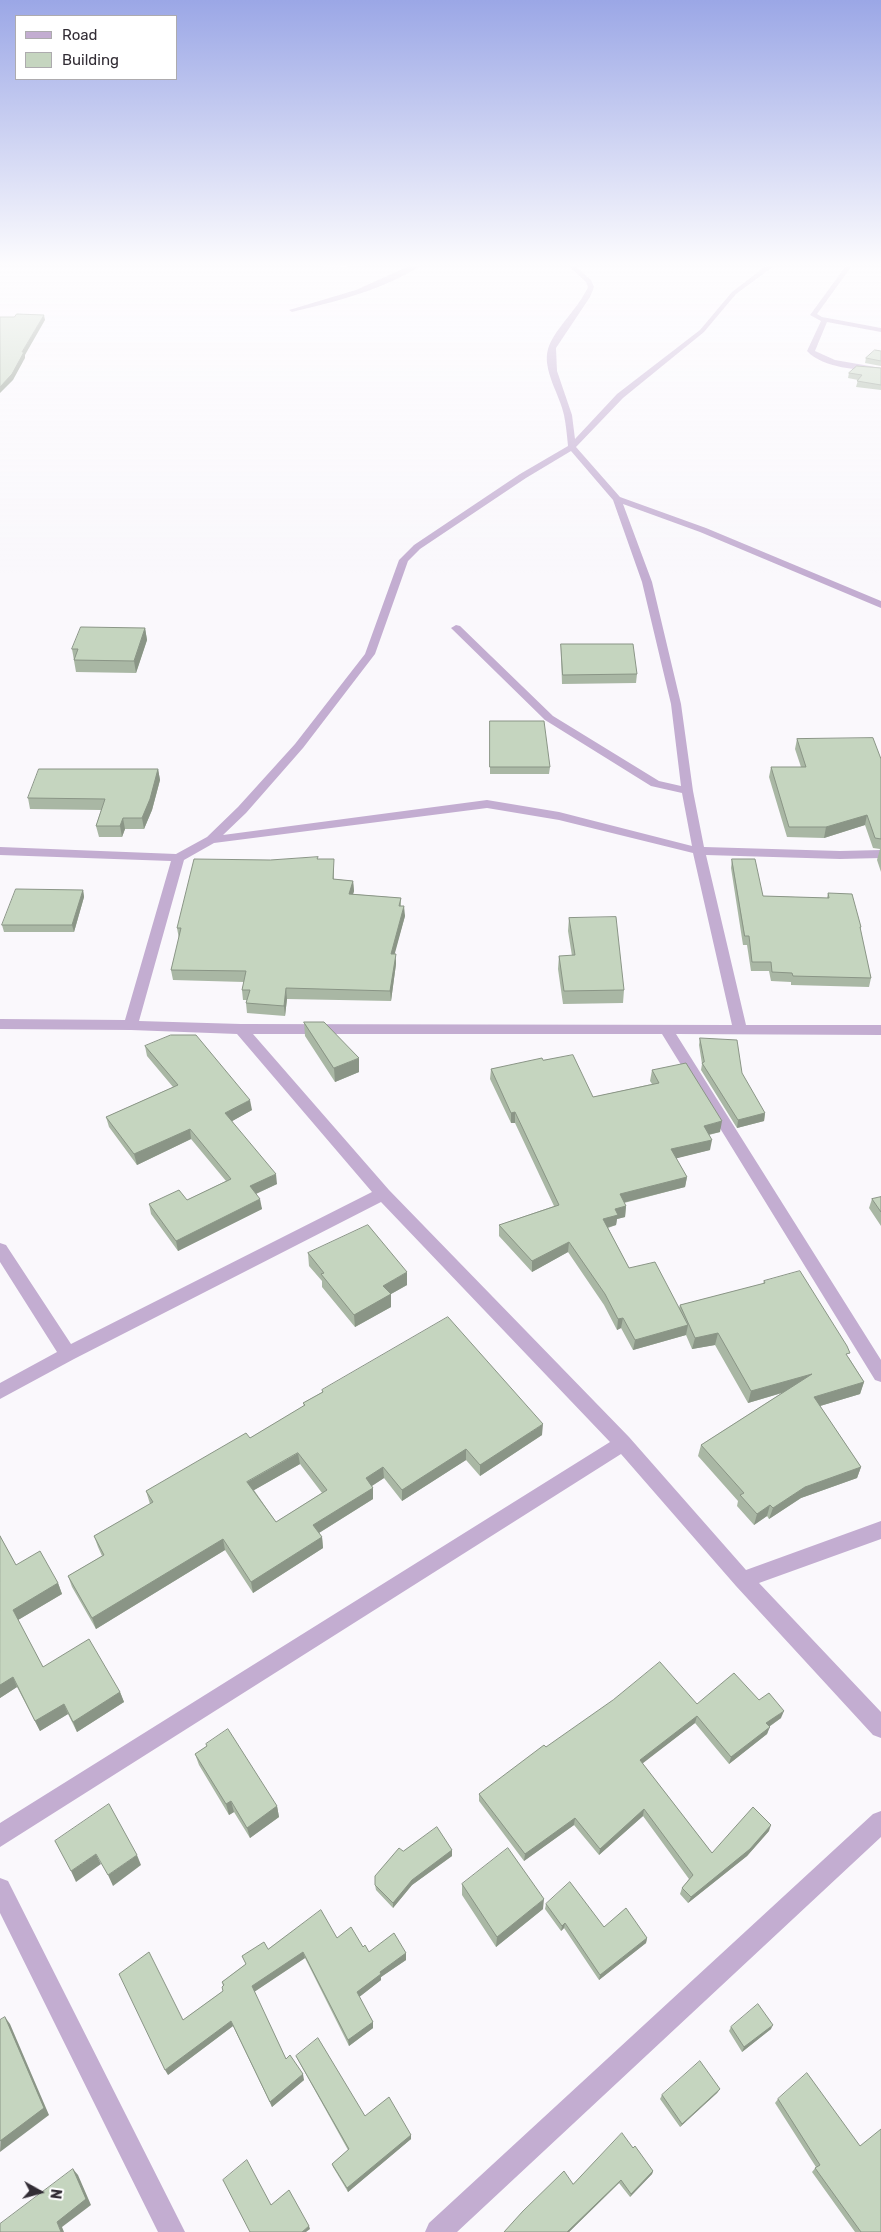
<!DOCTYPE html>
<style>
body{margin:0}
#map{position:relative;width:881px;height:2232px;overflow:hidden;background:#faf8fc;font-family:Rubik,sans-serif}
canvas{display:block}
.legend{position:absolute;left:15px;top:15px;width:162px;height:65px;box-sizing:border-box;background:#fff;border:1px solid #adabae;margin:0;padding:6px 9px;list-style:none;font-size:15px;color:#322d35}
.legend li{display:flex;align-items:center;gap:10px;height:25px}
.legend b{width:25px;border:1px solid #adabae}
.north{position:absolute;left:15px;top:2167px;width:50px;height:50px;-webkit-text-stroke:4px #fff;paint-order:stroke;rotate:97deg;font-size:14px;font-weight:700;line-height:20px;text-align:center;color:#322d35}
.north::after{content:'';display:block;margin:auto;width:18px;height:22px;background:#322d35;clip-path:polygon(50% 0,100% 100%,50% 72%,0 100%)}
</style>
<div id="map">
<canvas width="881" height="2232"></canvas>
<ul class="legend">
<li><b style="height:6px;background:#c3add1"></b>Road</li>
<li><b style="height:14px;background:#c5d5bf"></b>Building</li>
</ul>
<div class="north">N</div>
</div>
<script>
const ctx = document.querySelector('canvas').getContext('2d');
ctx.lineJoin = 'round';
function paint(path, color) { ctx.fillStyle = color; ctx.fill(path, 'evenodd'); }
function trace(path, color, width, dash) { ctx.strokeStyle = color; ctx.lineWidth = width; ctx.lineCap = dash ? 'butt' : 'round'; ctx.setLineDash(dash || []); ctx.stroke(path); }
const minor = new Path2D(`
 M416,263H424C388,289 334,302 292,312L289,310L356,290Z
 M572,263H578L577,268L591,280L594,287L590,297L556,348L557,371L572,415L575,439L617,394L700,330L732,292L770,263H778L736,294L704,332L623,398L576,447L620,497L706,528L881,601V608L700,532L623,504L652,582L681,704L693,791L704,847L840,851L881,850V858L840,859L706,855L746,1025H881V1035L676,1034L881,1360V1382L875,1380L662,1034H253L389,1190L629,1437L746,1570L881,1521V1539L759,1583L881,1712V1738L873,1735L736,1586L621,1454L0,1847V1823L610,1442L381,1202L74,1359L0,1399V1383L57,1352L0,1262V1243L6,1245L71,1344L372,1192L237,1034L131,1030L0,1029V1019L125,1020L171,861L0,855V847L176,854L207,837L238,807L295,744L365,654L399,560L414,545L520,474L568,446C567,436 566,425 564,415C560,395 542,370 548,349C554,329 579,308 588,287L586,282L571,268ZM571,451L613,500L642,582L671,704L681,786L659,781L553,716L460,626L456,625L451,628L545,720L651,786L682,793L692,846L559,812L487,800L223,835L246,813L303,748L375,654L408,561L420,549L526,478ZM487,808L559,820L693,853L732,1025L241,1024L139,1021L184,860L214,843Z
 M848,263H854L817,314L822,317L881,328V332L827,322L815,351L835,360L881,368V372C858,369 824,369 807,351L821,321L810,315Z
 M881,1811V1837L457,2232H425L429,2223L873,1814Z
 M0,1878L8,1881L185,2232H158L0,1913Z`);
const wall = new Path2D(`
 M320,263H364V267L320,266Z
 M881,351V366L865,363L866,358Z
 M881,368V390L856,387L858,380L848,378L849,373Z
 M145,628L147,640L136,673L76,672L72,649Z
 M561,644L637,674L636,683L562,684L561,653Z
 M490,721L550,767L549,774H490Z
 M797,739L881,759V872L877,860L880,849L873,848L865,825L824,838L787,837L769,777L771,767H801L795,749Z
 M158,769L160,780L152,810L144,829H125L122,837H99L96,826L101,810L30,809L28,798Z
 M318,859L334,869V879L353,881L354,891L353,894L401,898V906L405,916L394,954L396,964L391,1001L287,999L285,1016L247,1013L246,1003L247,1000H243L242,990L244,982L173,980L171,970L179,939L177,928L270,860Z
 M732,859L763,896L827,898L828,893L861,927L860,930L871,978L869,987L791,985V982L771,981L769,971H751L747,945H743L731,868Z
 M83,890L84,897L74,932H4L2,925Z
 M569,918L624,990L623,1003L563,1004L558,969L559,956H572L568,931Z
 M304,1022L359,1072L335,1082L305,1036Z
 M700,1038L765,1113L764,1121L737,1128L701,1070L702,1064L699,1045Z
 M145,1046L252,1110L232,1121L277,1184L256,1194L262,1209L178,1251L151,1214L149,1204L187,1200L226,1181L191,1139L137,1165L109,1127L106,1117L173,1087L147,1056Z
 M543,1060L593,1097L652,1084L650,1081L652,1070L720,1132L709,1135L710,1150L676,1158L687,1177L685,1187L624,1203L626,1206L625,1217L617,1219L616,1225L608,1228L629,1268L679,1308L680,1305L763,1284L764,1281L849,1358L864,1382L860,1394L820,1406L861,1467L857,1478L801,1498L769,1519L767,1516L754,1525L737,1506L738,1501L698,1456L701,1445L782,1393L748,1403L715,1345L692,1349L686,1335L633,1350L621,1328L617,1330L604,1305L568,1252L532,1272L499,1236V1225L554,1206L515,1123H511L490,1079L491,1069Z
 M881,1197V1226L869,1208L872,1199Z
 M308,1253L407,1285L391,1294V1307L355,1327L322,1287V1281L309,1266Z
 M322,1390L542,1435L480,1476L466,1460L402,1501L384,1478L372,1486L373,1488V1499L319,1533L322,1537L323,1548L253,1593L225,1550L96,1629L72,1587L68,1576L102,1556L98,1547L94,1536L150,1504L146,1491L250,1438L304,1406L303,1403L322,1392ZM300,1464L322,1493L276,1522L254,1490Z
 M0,1536L16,1565L58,1583L62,1594L18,1620L43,1667L120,1692L124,1702L77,1732L68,1714L40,1731L17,1687L0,1698Z
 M759,1700L781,1718L769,1727L767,1734L729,1764L695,1723L642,1763L712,1853L769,1831L747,1856L688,1903L680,1894L682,1888L689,1879L643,1816L599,1855L574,1825L524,1861L479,1801V1794L546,1747L697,1704Z
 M206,1744L277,1806L279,1817L250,1838L234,1812L229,1815L199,1765L195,1754L207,1746Z
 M452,1850V1856L412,1885L393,1908L376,1890L375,1885L403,1851Z
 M462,1884L543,1909L496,1947L462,1895Z
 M546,1904L604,1927L647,1938L646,1943L599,1980L564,1928L561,1931L545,1909Z
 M337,1938L363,1947L369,1952L406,1953V1960L381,1977V1980L359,1997L373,2022V2028L349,2046L305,1958L254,1992L286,2059L304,2080L272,2107L233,2026L168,2075L183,2020L223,1991V1986L222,1982L246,1964L242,1956L268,1949Z
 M731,2027L771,2029L742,2052L729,2031Z
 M296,2056L365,2116L411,2135V2139L348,2192L333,2167L332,2164L348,2150L298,2060Z
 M720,2089L717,2093L680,2127L660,2099L662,2095Z
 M778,2099L860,2146L881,2232H855L812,2172L816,2167L775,2103Z
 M633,2148L653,2171L652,2174L630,2197L619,2183L569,2232H504L573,2184Z`);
const shadedWall = new Path2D(`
 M44,315L45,320L25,355V358L13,380L0,393V387L22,352Z
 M145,628L147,640L136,673L134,661Z
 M158,769L160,780L152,810L144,829L142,818Z
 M867,815L865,825L824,838L826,827Z
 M123,818L125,829L122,837L120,826Z
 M353,881L354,891L350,904L349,894Z
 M83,890L84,897L74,932L72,925Z
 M404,906L405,916L392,964L391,954Z
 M396,954V964L391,1001L390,991Z
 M286,988L287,999L285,1016L284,1006Z
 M359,1058V1072L335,1082L334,1068Z
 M250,1100L252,1110L227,1124L225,1113Z
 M515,1112V1123H511V1113Z
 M765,1113L764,1121L737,1128L738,1120Z
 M722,1121L720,1132L702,1136L704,1126Z
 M190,1129L191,1139L137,1165L134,1154Z
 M712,1140L710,1150L670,1160L671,1149Z
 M276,1174L277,1184L251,1196L250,1186Z
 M687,1177L685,1187L618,1204L620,1194Z
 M260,1199L262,1209L178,1251L176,1241Z
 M626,1206L625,1217L617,1219L616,1225L602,1229L603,1219L615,1209Z
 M569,1242L568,1252L532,1272V1261Z
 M407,1272V1285L391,1294V1307L355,1327L354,1315L383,1286Z
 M623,1318L621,1328L617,1330L618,1319Z
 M688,1325L686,1335L633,1350L635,1340Z
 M718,1333L715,1345L692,1349L695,1338Z
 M812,1374L808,1385L748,1403L751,1391Z
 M864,1382L860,1394L810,1409L814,1397Z
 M543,1424L542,1435L480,1476V1465Z
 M466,1449V1460L402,1501V1490Z
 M298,1453L300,1464L249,1493L247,1482Z
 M383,1467L384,1478L367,1489L366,1478Z
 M861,1467L857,1478L801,1498L769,1519L773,1508L805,1487Z
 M373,1488V1499L314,1536L313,1525Z
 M770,1505L767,1516L754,1525L757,1514Z
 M322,1537L323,1548L253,1593L251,1582Z
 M223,1539L225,1550L96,1629L92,1618Z
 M58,1583L62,1594L18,1620L13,1610Z
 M13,1677L17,1687L0,1698V1685Z
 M120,1692L124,1702L77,1732L73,1722Z
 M64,1704L68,1714L40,1731L35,1721Z
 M784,1711L781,1718L764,1730L766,1723Z
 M697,1716L695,1723L638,1767L640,1760Z
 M770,1727L767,1734L729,1764L731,1757Z
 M231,1801L234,1812L229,1815L226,1804Z
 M277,1806L279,1817L250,1838L247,1828Z
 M644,1809L643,1816L599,1855L600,1849Z
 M575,1818L574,1825L524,1861L525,1854Z
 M771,1825L769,1831L747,1856L688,1903L691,1897Z
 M452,1850V1856L412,1885L393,1908V1903L412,1880Z
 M96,1854L101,1864L76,1882L71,1871Z
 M137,1855L141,1865L113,1886L108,1875Z
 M544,1899L543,1909L496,1947L497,1937Z
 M565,1923L564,1928L561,1931L562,1926Z
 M647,1938L646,1943L599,1980L600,1975Z
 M303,1952L305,1958L254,1992L252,1986Z
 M406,1953V1960L381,1977V1980L358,1998L357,1992L380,1972Z
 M5,2017L10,2024L49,2115L0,2152Z
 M231,2021L233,2026L168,2075L165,2070Z
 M373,2022V2028L349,2046L348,2040Z
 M773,2025L771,2029L742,2052L744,2047Z
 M303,2074L304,2080L272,2107L270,2102Z
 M720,2089L717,2093L680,2127L682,2124Z
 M411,2135V2139L348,2192L347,2188Z
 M73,2169L78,2175L91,2205L62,2227L64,2232H61L57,2222Z
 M653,2171L652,2174L630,2197L631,2194Z
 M621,2180L619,2183L569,2232H567Z
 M309,2226L310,2229L306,2232H302Z`);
const building = new Path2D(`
 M17,314L44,315L22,352H24L12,374L0,387V317H14Z
 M875,350L881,351V361L866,358Z
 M857,366L881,368V385L857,381L862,375L849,373Z
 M81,627L145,628L134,661L74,660L78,649H72Z
 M561,644H633L637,674L563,675Z
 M490,721H544L550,767H490Z
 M873,738L881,759V839L875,838L867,815L826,827H789L771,767H806L797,739Z
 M39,769H158L150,799L142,818H123L120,826H96L105,799L28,798Z
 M318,857L317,859H334L333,879L353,881L349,894L401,898L399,906H404L391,954H396L390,991L286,988L284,1006L246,1003L250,990H242L246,971L171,970L181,928H177L194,859L270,860Z
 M732,859H755L763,896L829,898L828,893L852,894L861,927H860L871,978L793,976L792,973L772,972L771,962H752L749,936H745Z
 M16,889L83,890L72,925H2Z
 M616,917L624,990L564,991L559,956L575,955L569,918Z
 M304,1022H324L359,1058L334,1068Z
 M171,1035H196L250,1100L225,1113L276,1174L250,1186L260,1199L176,1241L149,1204L179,1190L187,1200L231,1179L190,1129L134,1154L106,1117L178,1085L145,1046Z
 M700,1038L737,1040L742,1073L765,1113L738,1120L702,1063L704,1062Z
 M573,1055L593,1097L659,1083L652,1070L686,1063L722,1121L704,1126L712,1140L671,1149L687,1177L620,1194L626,1206L615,1209L618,1215L603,1219L629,1268L655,1262L688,1325L635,1340L623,1318L618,1319L605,1294L569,1242L532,1261L499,1225L559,1205L515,1112L511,1113L491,1069L542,1058L543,1060Z
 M881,1197V1212L872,1199Z
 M368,1225L407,1272L383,1286L391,1294L354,1315L321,1274L324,1273L308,1253Z
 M800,1271L847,1346L850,1353L846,1354L864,1382L814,1397L861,1467L805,1487L773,1508L770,1505L757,1514L740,1495L744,1493L701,1445L812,1374L751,1391L718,1333L695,1338L680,1305L765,1283L764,1281Z
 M448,1317L543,1424L480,1465L466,1449L402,1490L383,1467L366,1478L373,1488L313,1525L322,1537L251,1582L223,1539L92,1618L68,1576L104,1555L94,1536L153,1502L146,1491L246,1433L250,1438L305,1405L303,1403L323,1392L322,1390ZM298,1453L327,1490L276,1522L247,1482Z
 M0,1536L16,1565L40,1551L58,1583L13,1610L43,1667L89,1639L120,1692L73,1722L64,1704L35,1721L13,1677L0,1685Z
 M660,1662L697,1704L734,1673L759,1700L769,1693L784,1711L766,1723L770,1727L731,1757L697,1716L640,1760L712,1853L753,1807L771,1825L750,1849L691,1897L682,1888L693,1875L644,1809L600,1849L575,1818L525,1854L479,1794L544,1745L546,1747L613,1700Z
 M228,1729L277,1806L247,1828L231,1801L226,1804L195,1754L207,1746L206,1744Z
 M109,1804L137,1855L108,1875L96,1854L71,1871L55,1841Z
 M437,1827L452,1850L412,1880L393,1903L375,1885V1876L399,1848L403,1851Z
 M508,1848L544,1899L497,1937L462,1884Z
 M570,1882L604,1927L626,1908L647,1938L600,1975L565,1923L562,1926L546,1904Z
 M321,1910L337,1938L351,1927L363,1947L365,1945L369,1952L394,1933L406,1953L380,1972L381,1974L357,1992L373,2022L348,2040L303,1952L252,1986L286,2059L290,2055L303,2074L270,2102L231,2021L165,2070L119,1974L149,1952L183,2020L223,1991L222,1987L224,1985L222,1982L246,1964L242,1956L264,1942L268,1949Z
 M758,2004L773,2025L744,2047L731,2027Z
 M5,2017L44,2108L0,2141V2020Z
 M318,2038L365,2116L389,2097L411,2135L347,2188L332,2164L349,2149L296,2056Z
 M700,2061L720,2089L682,2124L662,2095Z
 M807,2073L860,2146L881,2129V2232H861L815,2168L820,2165L778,2099Z
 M622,2133L633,2148L635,2146L653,2171L631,2194L621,2180L567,2232H504L523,2211L564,2171L573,2184Z
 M247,2160L271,2205L289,2190L309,2226L302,2232H250L223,2180Z
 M73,2169L86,2199L57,2222L61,2232H0V2224Z`);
paint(minor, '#c3add1');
paint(wall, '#a9b7a4');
paint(shadedWall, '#8a9586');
paint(building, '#c5d5bf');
trace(building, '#8a9586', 1);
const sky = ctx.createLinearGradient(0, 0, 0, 576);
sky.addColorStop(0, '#9ba7e6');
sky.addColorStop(0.46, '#fdfcfe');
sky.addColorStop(1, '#fdfcfe00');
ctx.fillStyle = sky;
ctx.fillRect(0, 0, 881, 576);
</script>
